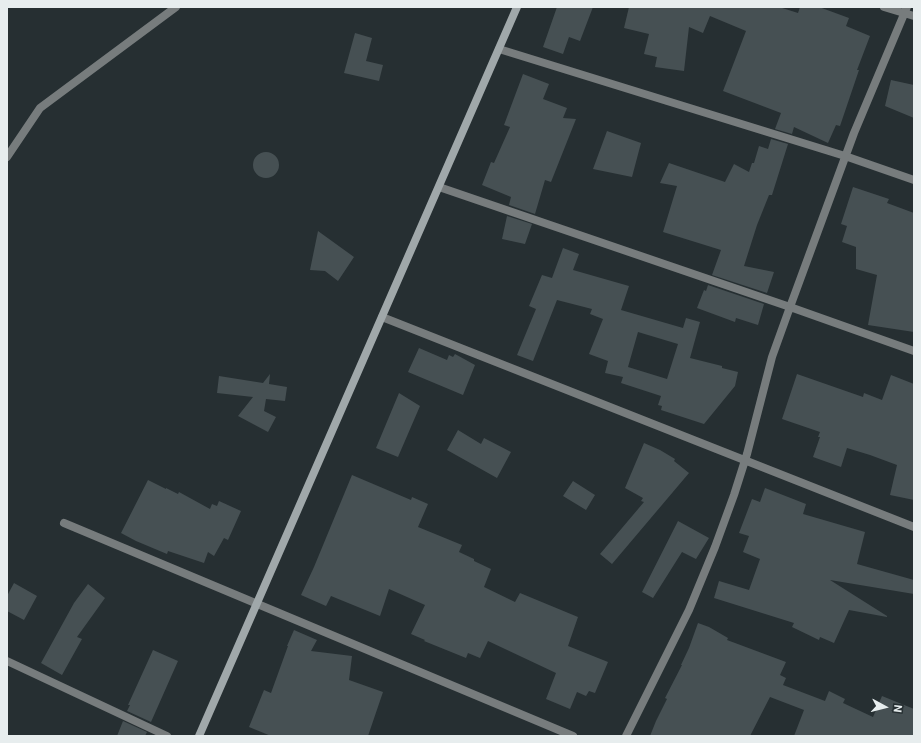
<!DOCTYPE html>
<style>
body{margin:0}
#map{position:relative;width:921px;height:743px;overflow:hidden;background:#262f32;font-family:Roboto,sans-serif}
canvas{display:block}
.frame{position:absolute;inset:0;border:8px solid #e7edee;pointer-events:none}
.north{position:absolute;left:865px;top:687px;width:40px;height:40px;-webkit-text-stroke:3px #262f32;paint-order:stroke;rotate:97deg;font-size:11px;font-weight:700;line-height:16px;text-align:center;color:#e7edee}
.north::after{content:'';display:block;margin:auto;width:14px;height:18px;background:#e7edee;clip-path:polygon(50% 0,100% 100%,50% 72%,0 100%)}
</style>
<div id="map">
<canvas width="921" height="743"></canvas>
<div class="frame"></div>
<div class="north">N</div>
</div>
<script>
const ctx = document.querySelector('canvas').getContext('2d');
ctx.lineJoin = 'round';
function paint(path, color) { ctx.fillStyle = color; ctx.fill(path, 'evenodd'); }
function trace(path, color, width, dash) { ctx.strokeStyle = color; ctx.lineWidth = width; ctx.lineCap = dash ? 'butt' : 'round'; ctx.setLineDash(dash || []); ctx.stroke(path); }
const building = new Path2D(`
 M557,7H593L580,41L569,37L563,54L543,47Z
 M629,7H779L798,13L800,7H819L849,18L846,26L870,36L857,70H859L840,126L836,125L828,143L794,127L792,134L775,129L781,113L723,91L746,31L710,16L703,33L689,27L684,71L655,67L657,57L644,54L649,34L624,28Z
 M355,33L372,38L366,61L383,65L379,81L344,73Z
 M523,74L549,84L543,99L567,108L563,118L576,119L551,182L545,180L535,214L509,205L511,197L482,185L491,162L494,163L510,127L504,125Z
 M891,80L914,85V118L885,106Z
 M607,131L641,143L632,177L593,169Z
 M771,139L788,144L772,195H769L757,225L744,266L774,272L767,293L712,275L721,250L663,232L677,186L660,183L669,163L725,182L734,164L749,172L752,163H754L759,146L768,149Z
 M253 165a13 13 0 1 1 26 0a13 13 0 1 1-26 0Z
 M853,187L889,199L887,203L914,213V332L868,325L877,275L856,269V247L842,242L847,226L841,224Z
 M507,216L532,224L525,244L502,239Z
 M318,231L354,257L338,281L325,271L310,270Z
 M563,248L579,254L573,270L629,286L621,310L683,328L686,318L700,322L690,358L722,366V368L738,372L735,386L704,424L661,410L662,406L658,405L661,396L621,383L623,377L605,373L608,361L589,354L603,319L590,314L592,309L557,300L533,361L517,355L536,309L529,306L542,275L552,278ZM638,332L678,344L667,379L628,367Z
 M708,285L764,304L758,325L736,318L735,322L697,308L704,290L706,291Z
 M419,348L447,360L449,355L453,357L455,354L475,365L463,395L408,372Z
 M270,374L269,384L287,387L285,401L266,399L264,411L276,417L268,432L238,416L253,397L217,393L219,376L263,383Z
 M797,374L863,397L864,393L882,400L891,375L914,384V500L890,495L897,465L870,455L847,448L841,467L813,457L820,437H818L820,432L782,419Z
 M399,393L420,406L398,457L376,448Z
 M458,430L481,444L484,438L511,452L497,478L447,450Z
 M644,443L660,450L675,459L674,461L689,473L612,564L600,554L644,502L641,501L643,498L625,488Z
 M352,475L411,500L412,497L428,504L418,527L462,545L459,552L474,559V561L491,569L484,587L515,602L520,593L578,617L568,646L608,662L595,693L589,691L586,696L577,692L570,709L546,699L556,673L488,641L480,658L468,653L466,658L424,641L425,640L411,634L425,605L389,589L380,616L331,596L326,606L301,595L314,567Z
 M148,480L166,489V488L178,494L179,492L210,509L212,504L217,506L219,501L241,511L228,540L224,538L214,556L208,552L204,563L168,551L167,554L136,541L121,533Z
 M573,481L595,495L586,510L563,496Z
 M765,488L806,504L803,514L865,532L857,564L914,580V594L830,580L887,616V617L849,610L834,643L820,637L819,640L792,627L794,623L714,598L719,581L749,590L760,559L743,552L749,536L739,533L752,499L760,502Z
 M678,521L709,538L696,559L682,552L653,598L642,592Z
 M14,583L37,596L24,620L7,611V596Z
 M88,584L105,598L77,637L82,639L62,675L41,663L74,603Z
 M698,623L709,627L728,638L727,640L786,662L780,675L786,678L783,685L825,701L829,691L845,699L843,703L873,717L882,696L914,709V736H794L804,710L770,697L750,736H650L656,721L667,699L665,698L682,665H681L689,648Z
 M294,630L317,640L311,651L352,656L349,680L383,692L368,736H271L249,727L264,690L271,693L288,646H287Z
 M153,650L178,661L151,722L127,711L130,705H128Z
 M123,721L147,732L145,736H117Z`);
const minor = new Path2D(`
 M884,7L914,16
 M499,49L845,156L914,180
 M7,157L40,108L176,7
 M439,187L790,307L914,351
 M382,317L914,527
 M64,523L573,736
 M7,661L167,736
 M626,736L689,610L715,547L734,495L747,454L772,357L790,307L854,133L907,7`);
const secondary = new Path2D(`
 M199,736L517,7`);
paint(building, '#465053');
trace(minor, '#777c7d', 8);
trace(secondary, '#a0a8aa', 8);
</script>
